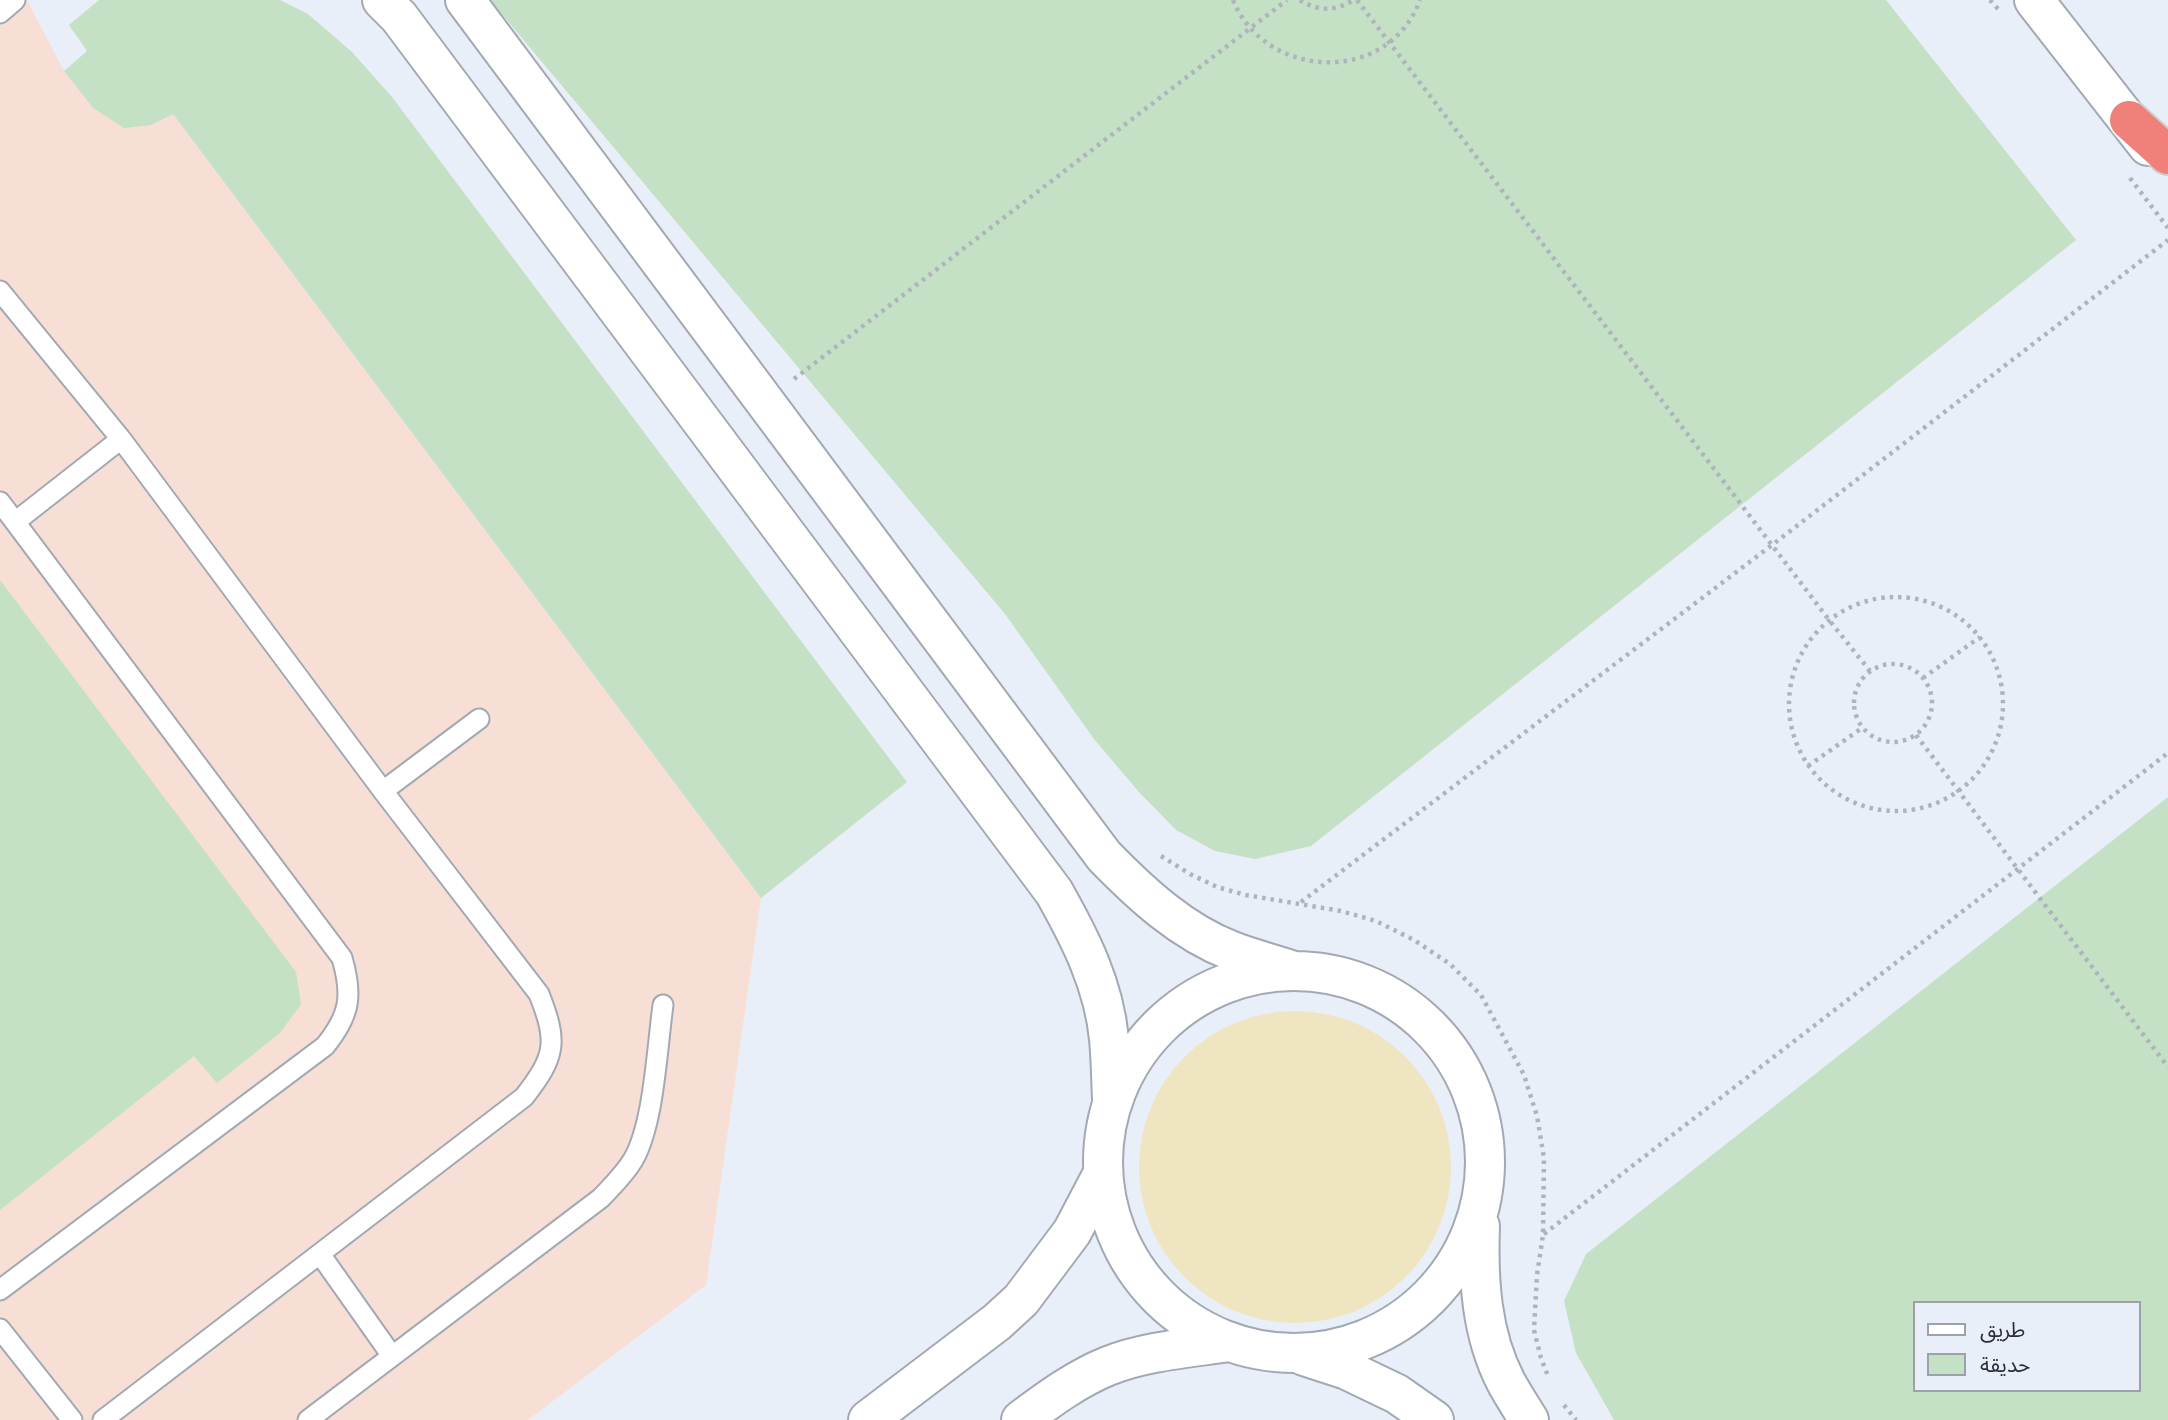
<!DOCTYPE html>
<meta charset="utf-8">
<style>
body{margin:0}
#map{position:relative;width:2168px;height:1420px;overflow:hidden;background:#e9eff8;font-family:Jost,"Noto Sans Arabic",sans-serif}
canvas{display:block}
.legend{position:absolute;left:1913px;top:1301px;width:228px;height:91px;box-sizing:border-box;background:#e9eff8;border:2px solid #9da2a9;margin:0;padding:9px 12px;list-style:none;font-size:21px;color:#2c2f32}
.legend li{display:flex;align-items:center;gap:14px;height:35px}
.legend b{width:35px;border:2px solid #9da2a9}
</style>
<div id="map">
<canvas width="2168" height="1420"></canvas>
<ul class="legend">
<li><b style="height:9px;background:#fff"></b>طريق</li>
<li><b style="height:19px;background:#c4e0c5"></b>حديقة</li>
</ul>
</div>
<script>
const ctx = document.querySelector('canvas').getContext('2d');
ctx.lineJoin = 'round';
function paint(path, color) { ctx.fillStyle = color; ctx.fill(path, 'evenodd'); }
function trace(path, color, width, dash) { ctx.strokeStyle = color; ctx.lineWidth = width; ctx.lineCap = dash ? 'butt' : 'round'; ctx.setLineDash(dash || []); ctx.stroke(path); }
const education = new Path2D(`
 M0,0H27L64,71L93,108L151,125L173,114L761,898L706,1285L528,1420H0Z`);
const green = new Path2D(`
 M99,0H280L308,14L352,52L392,97L907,782L761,898L173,114L151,125L124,128L93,108L64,71L87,51L69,25Z
 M490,0H1886L2076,240L1311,846L1255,859L1215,851L1176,830L1139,792L1094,739L1005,614Z
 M0,580L296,972L301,1004L280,1033L217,1083L194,1056L0,1210Z
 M2168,797V1420H1614L1576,1353L1564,1301L1586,1254ZM1914,1303H2138V1390H1914Z`);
const sand = new Path2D(`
 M1139 1167a156 156 0 1 1 312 0a156 156 0 1 1-312 0Z`);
const path = new Path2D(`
 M1233,0C1266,81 1389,85 1420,0
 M1300,0C1317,11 1336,12 1353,0
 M1357,0L1829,620L1870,671
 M1990,0L1998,9
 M2130,178L2168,228
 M794,379L1287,0
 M1789 704a107 107 0 1 1 214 0a107 107 0 1 1-214 0Z
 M1854 703a39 39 0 1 1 78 0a39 39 0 1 1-78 0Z
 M1923,678L1980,637
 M1916,735L2168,1067
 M1808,766L1862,728
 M1161,856L1190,874L1217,887L1246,895L1341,911L1376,921L1414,940L1450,964L1481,995L1524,1075L1537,1116L1544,1158L1543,1235L1537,1275L1534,1330L1541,1358L1548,1376
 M1301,902L1772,545L2168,240
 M1544,1234L2168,753
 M1564,1405L1576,1420`);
const service = new Path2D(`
 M0,13L15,0
 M0,291L121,439L383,791L539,994C558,1042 556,1056 524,1097L103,1420
 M0,502L342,958C353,996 350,1015 325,1046L0,1290
 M15,522L121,439
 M383,791L479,719
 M320,1254L392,1356
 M0,1329L72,1420
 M308,1420L601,1198C612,1186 624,1175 633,1160C654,1124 657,1048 663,1005`);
const tertiary = new Path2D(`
 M382,0L399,17L1054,892C1080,938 1104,985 1109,1039C1111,1059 1111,1079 1112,1099
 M465,0L1104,856C1141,894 1182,932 1232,951C1252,959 1274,964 1294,971
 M2034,0L2148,146
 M1103 1162a191 191 0 1 1 382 0a191 191 0 1 1-382 0Z
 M1480,1226C1478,1279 1481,1334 1506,1382C1513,1395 1521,1407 1529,1420
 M1304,1356L1347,1370L1397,1394L1434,1420
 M868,1420L997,1322L1021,1300L1072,1232L1102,1175
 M1021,1420C1048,1400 1076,1379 1108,1366C1146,1351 1189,1348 1229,1342`);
const motorway = new Path2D(`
 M2129,120L2168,155`);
paint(education, '#f7dfd5');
paint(green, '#c4e0c5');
paint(sand, '#efe5c0');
trace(service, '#a3a9b2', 23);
trace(tertiary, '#a3a9b2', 42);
trace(motorway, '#cccdce', 42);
trace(path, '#afb4bb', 4.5, [3.5, 5]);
trace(service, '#fff', 19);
trace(tertiary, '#fff', 38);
trace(motorway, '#f17f7a', 38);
</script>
